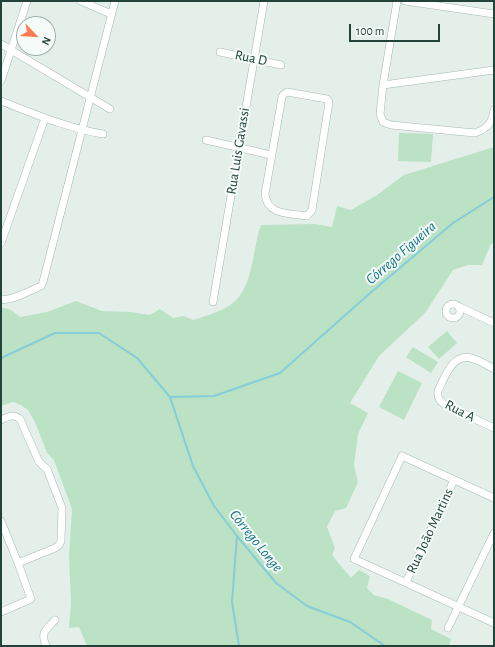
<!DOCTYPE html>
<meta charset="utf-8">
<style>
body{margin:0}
#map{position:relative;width:495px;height:647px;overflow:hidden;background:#e4efea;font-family:"Alegreya Sans",sans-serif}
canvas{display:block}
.frame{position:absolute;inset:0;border:2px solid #21433a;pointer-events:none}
.north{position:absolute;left:16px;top:16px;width:40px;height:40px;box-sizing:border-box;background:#f5fbf8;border:1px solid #a0b1ac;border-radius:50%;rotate:115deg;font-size:11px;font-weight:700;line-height:16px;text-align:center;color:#21433a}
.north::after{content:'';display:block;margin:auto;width:14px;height:18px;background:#ff7c52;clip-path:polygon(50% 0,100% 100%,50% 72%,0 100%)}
.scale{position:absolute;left:349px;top:24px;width:91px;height:18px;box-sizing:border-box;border:2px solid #21433a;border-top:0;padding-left:5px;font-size:12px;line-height:14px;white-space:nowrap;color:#21433a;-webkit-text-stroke:3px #f5fbf8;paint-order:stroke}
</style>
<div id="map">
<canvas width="495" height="647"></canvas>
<div class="frame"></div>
<div class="north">N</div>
<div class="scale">100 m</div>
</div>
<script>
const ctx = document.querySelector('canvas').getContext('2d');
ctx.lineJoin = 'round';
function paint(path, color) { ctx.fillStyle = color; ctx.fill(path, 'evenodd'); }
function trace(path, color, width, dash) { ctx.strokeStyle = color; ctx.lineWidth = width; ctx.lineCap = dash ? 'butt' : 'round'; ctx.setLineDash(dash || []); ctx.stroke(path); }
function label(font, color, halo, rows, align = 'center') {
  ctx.font = font + ' "Alegreya Sans",sans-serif'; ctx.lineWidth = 4; ctx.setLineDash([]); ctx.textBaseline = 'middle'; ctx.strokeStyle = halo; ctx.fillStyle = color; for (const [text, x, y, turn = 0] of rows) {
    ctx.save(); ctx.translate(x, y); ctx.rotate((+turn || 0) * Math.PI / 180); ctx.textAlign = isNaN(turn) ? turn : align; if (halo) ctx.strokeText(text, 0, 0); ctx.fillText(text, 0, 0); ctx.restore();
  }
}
const green = new Path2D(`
 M399,133L433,134L431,162L398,161Z
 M494,147V243L491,244L482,265H468L453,270L425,313L379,356L350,403L368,413L358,434L354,465L358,482L346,508L335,511L327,527L335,548L332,555L351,578L359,570L370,576L367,588L374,595L388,599L432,620L431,629L451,639L449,646H87L79,627L69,628L71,603L69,556L72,509L54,460L47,453L35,422L28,410L21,405L13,402L1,406V307L11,310L20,317L47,312L76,301L102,311L131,312L150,315L160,309L173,318L184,316L193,320C205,316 224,311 233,303C254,286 252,249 261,225L315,224L332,227L337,206L351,210L377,195L404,175Z
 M447,331L457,343L439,359L428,347Z
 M413,347L438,362L431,373L406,357Z
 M398,371L422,383L404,420L379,407Z`);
const stream = new Path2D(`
 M1,358L55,333H99L137,358L170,397L214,396L280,373L369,294L453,223L494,197
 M170,397L193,466L214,506L237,536L276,583L307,606L350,622L385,646
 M237,536L232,602L239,646`);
const minor = new Path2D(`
 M81,1L111,14
 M397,1L383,85L380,114L383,122L391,125L475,133C488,128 492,123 494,110
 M405,1L494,14
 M1,44L110,109
 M220,52L281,65
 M1,81L27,1
 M383,85L494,70
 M287,92L327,99L329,102L312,210L307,216C291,213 267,216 265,194L282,97L283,95Z
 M1,101C35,114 67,128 103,134
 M206,140L271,155
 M1,243L45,118
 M1,299C11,302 31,290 41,286L43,282L115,1
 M213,302L264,1
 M446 311a7 7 0 1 1 14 0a7 7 0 1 1-14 0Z
 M460,307L494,323
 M494,369C487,365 479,360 471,358C452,353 444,379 438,391C437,398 440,401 445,405L494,428
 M1,420C8,417 13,413 20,419L39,462L47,469L62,508L61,541L59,545L55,548L18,563
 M494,498L402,456L354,559L494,623
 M1,521L18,563L31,599L1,612
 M406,582L454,480
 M448,628L494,533
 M46,646C40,632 46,630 55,620`);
const streetNames = [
 ["Rua D",251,58,12],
 ["Rua Luis Gavassi",238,151,-81],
 ["Rua A",460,411,27],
 ["Rua João Martins",430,531,-65]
];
const waterNames = [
 ["Córrego Figueira",401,253,-41],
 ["Córrego Longe",256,541,51]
];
paint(green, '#bbe2c5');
trace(stream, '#87cdd9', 2);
trace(minor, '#a6b8b2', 8);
trace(minor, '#fff', 7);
label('14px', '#21433a', '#f5fbf8', streetNames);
label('italic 15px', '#147386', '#f5fbf8', waterNames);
</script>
